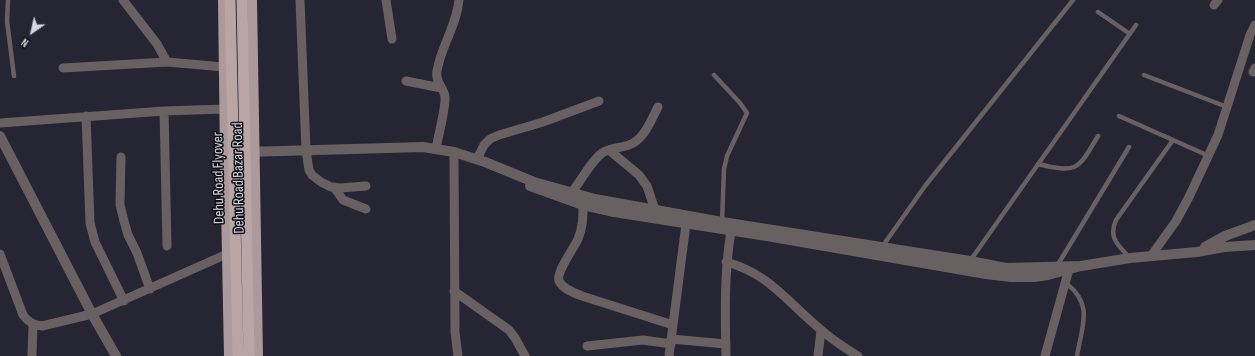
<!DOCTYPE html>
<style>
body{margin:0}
#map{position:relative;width:1255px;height:356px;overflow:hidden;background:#262533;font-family:"Sofia Sans Condensed",sans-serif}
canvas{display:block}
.north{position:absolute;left:12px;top:12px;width:40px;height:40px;-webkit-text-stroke:3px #100f15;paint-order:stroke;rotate:214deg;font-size:11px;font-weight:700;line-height:16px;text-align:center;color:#d7d6e0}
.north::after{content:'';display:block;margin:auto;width:14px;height:18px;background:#d7d6e0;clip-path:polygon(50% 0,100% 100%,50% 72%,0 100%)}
</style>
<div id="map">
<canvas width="1255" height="356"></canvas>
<div class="north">N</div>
</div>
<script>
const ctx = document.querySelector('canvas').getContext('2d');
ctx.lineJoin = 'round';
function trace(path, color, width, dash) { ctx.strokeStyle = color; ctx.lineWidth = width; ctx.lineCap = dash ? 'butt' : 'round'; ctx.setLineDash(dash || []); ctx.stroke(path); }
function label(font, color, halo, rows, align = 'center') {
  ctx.font = font + ' "Sofia Sans Condensed",sans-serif'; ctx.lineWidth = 3; ctx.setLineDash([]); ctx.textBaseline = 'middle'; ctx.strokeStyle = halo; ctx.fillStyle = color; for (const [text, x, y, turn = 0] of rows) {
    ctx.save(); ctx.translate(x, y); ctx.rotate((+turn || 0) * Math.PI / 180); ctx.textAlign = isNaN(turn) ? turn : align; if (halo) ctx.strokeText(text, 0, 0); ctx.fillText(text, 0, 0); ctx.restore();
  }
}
const service = new Path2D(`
 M8,0L7,21L14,76
 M1098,12L1130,34
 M714,75L740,103L747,113L727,156L724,169L722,222
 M1144,75L1227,107
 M1119,116L1209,156
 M1038,164C1079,174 1078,169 1098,136
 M882,247L925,186L1073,0
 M1129,257C1118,245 1108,237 1116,220L1173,140
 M970,261L1136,25
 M1057,266L1129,147
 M1066,283C1094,305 1082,325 1077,356`);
const minor = new Path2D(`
 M123,0L157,44L167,62
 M300,0L306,150L309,170L312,175L321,182L331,187L340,188L366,186
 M386,0L392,39
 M1214,5L1218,0
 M63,68L167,62L224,67
 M1253,72L1255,68
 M406,81L441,88
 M164,111L167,246
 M86,116L90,223L95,242L124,301
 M0,123L164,111L224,109
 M436,149C438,136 446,108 445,97C444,87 435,83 437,71C441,46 457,25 459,0
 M609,150L639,175L647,186L655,210
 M121,157L120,205L124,221L128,235L137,253L150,289
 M454,157L455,332L458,356
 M477,159L484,145L490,139L499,135L543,122L599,101
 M334,187L343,200L366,209
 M572,192C581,181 591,161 602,153C610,148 620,148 629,145C644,140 651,120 658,107
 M583,205C583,217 583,227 578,239C574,248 556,272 559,281C563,289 574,293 582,296L673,325
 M0,254L23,315C28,322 33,325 42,326L92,314L227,254
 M1151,256L1176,221L1189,197L1218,135L1250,35L1255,25
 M726,262C769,273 788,303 820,329C831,339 845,348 858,356
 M454,291L509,330L515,338L525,356
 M671,339L726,344
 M587,346L643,340L671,344
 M32,356L33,325
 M669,356L686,224
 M726,356C725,313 724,274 731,231
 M818,356L821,330
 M1045,356L1069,269`);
const tertiary = new Path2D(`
 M0,136L92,314L116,356
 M246,152L423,147L454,152L485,162L534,182L595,199L722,222L970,261L1006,268L1081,266
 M530,186L583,205L614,212L767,236L986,274L1011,277H1034L1048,275L1081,266L1130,258L1197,252L1224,247L1255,245
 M1205,247L1225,236L1255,225`);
const primary = new Path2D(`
 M223,0L225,154L229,356
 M252,0L258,356`);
const trunkBridge = new Path2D(`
 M230,0L238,356
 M242,0L249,356`);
const streetNames = [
 ["Dehu Road Flyover",219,178,-91],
 ["Dehu Road Bazar Road",239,178,-91]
];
trace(service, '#696061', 4.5);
trace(minor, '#696061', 9);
trace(tertiary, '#696061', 10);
trace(primary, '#ac999b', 10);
trace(trunkBridge, '#b9a4a6', 11);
label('15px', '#d7d6e0', '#100f15', streetNames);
</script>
